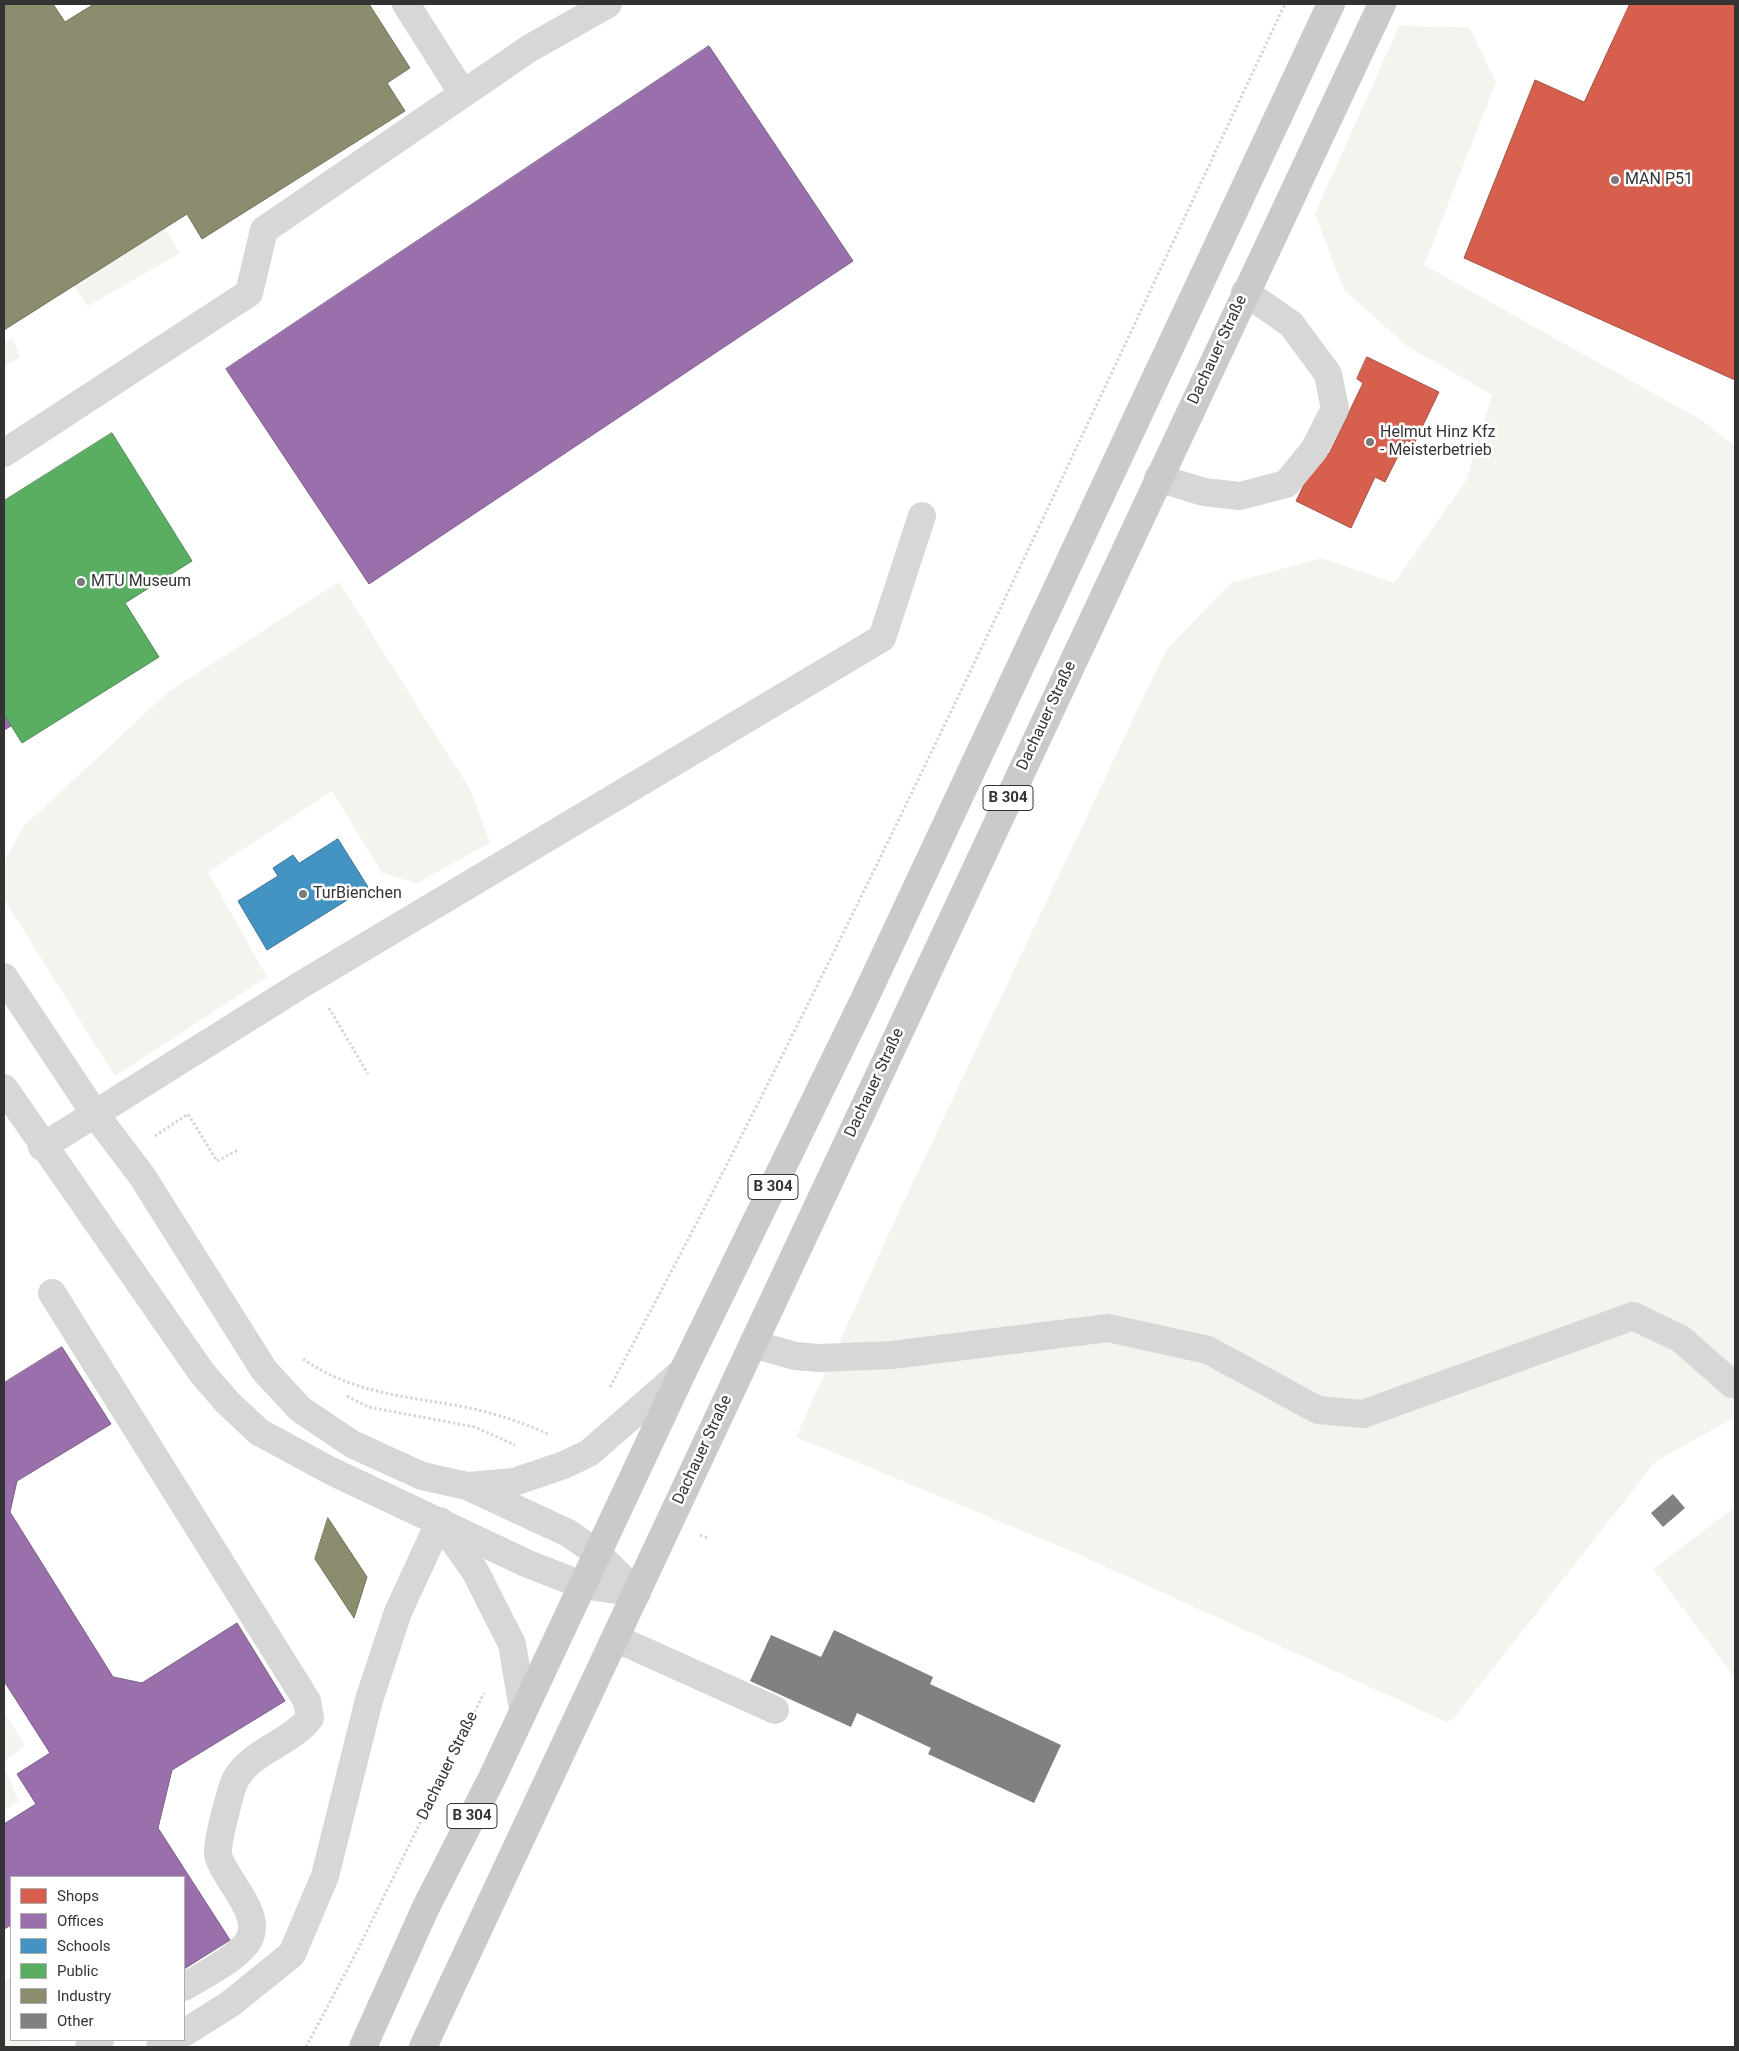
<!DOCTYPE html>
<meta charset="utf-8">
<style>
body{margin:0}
#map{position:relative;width:1739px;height:2051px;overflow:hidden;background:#fff;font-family:Roboto,sans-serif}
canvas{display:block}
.frame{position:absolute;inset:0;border:5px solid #333;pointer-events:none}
.legend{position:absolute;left:10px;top:1876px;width:175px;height:165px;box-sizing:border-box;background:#fff;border:1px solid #adadad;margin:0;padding:6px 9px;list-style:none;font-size:15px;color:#333}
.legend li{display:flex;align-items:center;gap:10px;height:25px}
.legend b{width:25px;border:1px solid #adadad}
</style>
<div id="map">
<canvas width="1739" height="2051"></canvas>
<div class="frame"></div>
<ul class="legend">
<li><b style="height:14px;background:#d6604d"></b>Shops</li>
<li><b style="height:14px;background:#9970ab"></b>Offices</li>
<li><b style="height:14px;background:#4393c3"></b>Schools</li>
<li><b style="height:14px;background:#5aae61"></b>Public</li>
<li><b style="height:14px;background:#8c8c6e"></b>Industry</li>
<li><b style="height:14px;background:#818181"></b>Other</li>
</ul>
</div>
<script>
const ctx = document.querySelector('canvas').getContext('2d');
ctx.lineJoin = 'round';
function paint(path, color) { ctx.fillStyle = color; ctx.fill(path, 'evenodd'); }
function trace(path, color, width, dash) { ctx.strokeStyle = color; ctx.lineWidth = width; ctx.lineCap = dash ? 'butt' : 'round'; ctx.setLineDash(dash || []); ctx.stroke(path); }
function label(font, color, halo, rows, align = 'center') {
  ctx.font = font + ' Roboto,sans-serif'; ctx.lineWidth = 5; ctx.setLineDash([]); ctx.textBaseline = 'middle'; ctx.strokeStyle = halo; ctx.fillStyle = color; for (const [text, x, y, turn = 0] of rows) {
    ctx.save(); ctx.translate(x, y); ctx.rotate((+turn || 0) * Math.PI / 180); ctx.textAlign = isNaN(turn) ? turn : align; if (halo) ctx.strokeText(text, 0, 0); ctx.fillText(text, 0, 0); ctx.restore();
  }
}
const green = new Path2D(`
 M1399,26L1469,27L1496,82L1424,265L1701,420L1735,446V1417L1656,1461L1454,1718L1447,1722L1071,1551L796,1437L897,1216L1166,650L1231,583L1322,558L1394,583L1466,481L1492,395L1407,346L1344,290L1315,214Z
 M164,228L180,253L88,306L73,286Z
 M12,338L20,357L4,367V343Z
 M339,582L471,791L490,843L417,883L382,873L332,791L208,872L267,977L115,1076L4,899V862L24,826L168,692Z
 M1735,1507V1678L1653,1569Z
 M4,1711L25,1746L4,1761Z
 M4,1768L19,1801L4,1811Z
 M11,1977V2040H42L39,2047H4V1981Z`);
const shops = new Path2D(`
 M1630,4H1735V380L1464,258L1535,80L1584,102Z
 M1367,357L1439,392L1414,444L1406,440L1385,482L1375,477L1351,528L1296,501L1321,450L1329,454L1363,383L1357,379Z`);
const offices = new Path2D(`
 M709,46L853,261L369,584L226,369Z
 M4,714L11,726L4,730Z
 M62,1347L111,1424L17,1481L10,1512L113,1677L142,1683L237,1623L285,1701L172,1770L158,1828L230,1940L184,1969V1877H11V1925L4,1929V1824L36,1804L17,1774L50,1753L4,1681V1383Z`);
const schools = new Path2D(`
 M338,839L368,887L267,950L238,901L278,876L273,868L293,855L299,863Z`);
const public = new Path2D(`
 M112,433L192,561L125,603L159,657L22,743L4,714V501Z`);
const industry = new Path2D(`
 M4,4H53L65,22L94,4H369L410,68L387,83L405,111L202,239L187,214L4,330Z
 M328,1518L367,1577L354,1618L315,1559Z`);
const building = new Path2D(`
 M1673,1494L1685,1508L1663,1527L1651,1513Z
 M834,1630L933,1677L930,1684L1061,1745L1034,1803L928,1754L931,1748L857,1713L851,1727L750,1681L771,1635L821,1657Z`);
const path = new Path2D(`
 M329,1008L368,1074
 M155,1136L188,1114L217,1161L238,1150
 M303,1359C354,1394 406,1396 465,1407C494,1413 522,1422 548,1434
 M610,1387C853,935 1066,468 1285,4
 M347,1396L368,1407L475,1427L515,1445
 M700,1535L708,1538
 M306,2047L357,1951L484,1693`);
const minor = new Path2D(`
 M406,4L463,94
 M4,453L249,293L264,230L530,48L608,4
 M1158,478L1204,492L1240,496L1286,484L1314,450L1335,409L1328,374L1291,324L1245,292
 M4,977L95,1114L142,1176L264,1370L300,1409L352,1444L422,1476L467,1486L568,1533L597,1553L637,1593
 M4,1088L202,1373L227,1402L259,1432L331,1471L528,1564L582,1585L637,1593
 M42,1147L299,986L882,638L922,516
 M52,1293L307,1701L310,1718C290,1743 254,1750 237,1777C231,1786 216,1846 218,1855C224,1879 261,1911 250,1937C243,1956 201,1976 184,1987
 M753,1344L795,1356L819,1358L892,1355L1108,1328L1208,1350L1318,1410L1363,1414L1633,1316L1681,1339L1732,1384
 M468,1486L514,1482L564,1465L589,1453L683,1371
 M441,1523L475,1571L512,1644L523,1709
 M615,1638L775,1710
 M184,2033L230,2004L292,1954L325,1876L369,1700L398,1612L440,1521
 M89,2047L100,2040
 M160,2047L172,2040`);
const major = new Path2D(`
 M363,2047L426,1907L492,1778L683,1371L863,1002L1331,4
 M423,2047L1382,4`);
const markers = [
 [1615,180,5,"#7a7a7a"],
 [1370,442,5,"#7a7a7a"],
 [81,582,5,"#7a7a7a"],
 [303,894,5,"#7a7a7a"]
];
const shields = [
 [1008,798,50],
 [773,1187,50],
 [472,1816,50]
];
const shieldNames = [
 ["B 304",1008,798],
 ["B 304",773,1187],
 ["B 304",472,1816]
];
const poiNames = [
 ["MAN P51",1625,180],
 ["Helmut Hinz Kfz",1380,433],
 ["- Meisterbetrieb",1380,451],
 ["MTU Museum",91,582],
 ["TurBienchen",313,894]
];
const streetNames = [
 ["Dachauer Straße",1218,350,-65],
 ["Dachauer Straße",1047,716,-65],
 ["Dachauer Straße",875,1083,-65],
 ["Dachauer Straße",703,1450,-65],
 ["Dachauer Straße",448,1766,-64]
];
paint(green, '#f1f5ed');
paint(shops, '#d6604d');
trace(shops, '#a55245', 1);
paint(offices, '#9970ab');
trace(offices, '#7a5e87', 1);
paint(schools, '#4393c3');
trace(schools, '#3e7698', 1);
paint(public, '#5aae61');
trace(public, '#4e8953', 1);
paint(industry, '#8c8c6e');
trace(industry, '#71715c', 1);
paint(building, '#818181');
trace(path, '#d6d6d6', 3, [2.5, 2.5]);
trace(minor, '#d7d7d7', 28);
trace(major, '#cacaca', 28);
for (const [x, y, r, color] of markers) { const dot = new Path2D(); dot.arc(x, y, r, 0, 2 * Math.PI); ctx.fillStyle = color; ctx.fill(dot); trace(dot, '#fff', 2); }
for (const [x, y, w] of shields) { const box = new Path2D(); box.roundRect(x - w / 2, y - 12.5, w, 25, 4); ctx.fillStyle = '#fff'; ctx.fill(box); trace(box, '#333', 1); }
label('bold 15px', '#333', null, shieldNames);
label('16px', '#333', '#fff', poiNames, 'left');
label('16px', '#333', '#fff', streetNames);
</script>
